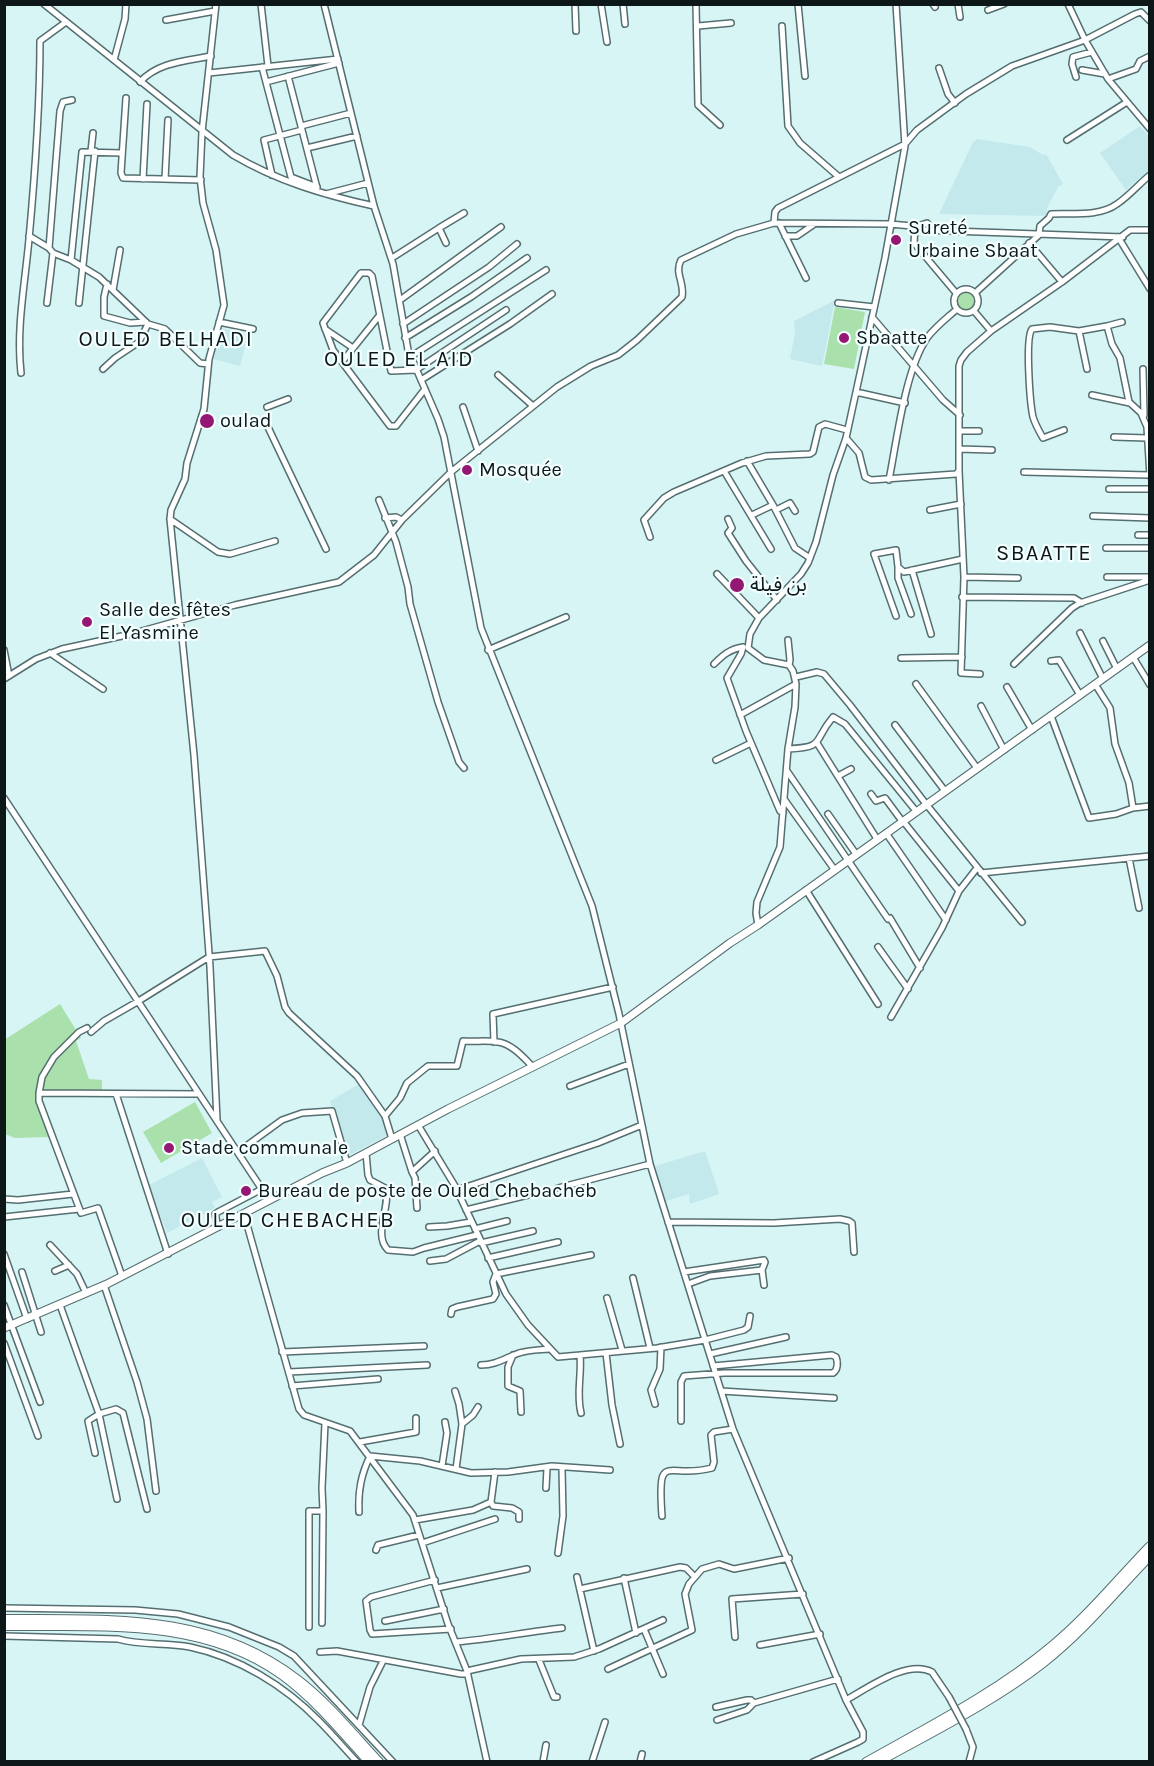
<!DOCTYPE html>
<meta charset="utf-8">
<style>
body{margin:0}
#map{position:relative;width:1154px;height:1766px;overflow:hidden;background:#d8f5f6;font-family:Karla,sans-serif}
canvas{display:block}
.frame{position:absolute;inset:0;border:6px solid #0d1718;pointer-events:none}
</style>
<div id="map">
<canvas width="1154" height="1766"></canvas>
<div class="frame"></div>
</div>
<script>
const ctx = document.querySelector('canvas').getContext('2d');
ctx.lineJoin = 'round';
function paint(path, color) { ctx.fillStyle = color; ctx.fill(path, 'evenodd'); }
function trace(path, color, width, dash) { ctx.strokeStyle = color; ctx.lineWidth = width; ctx.lineCap = dash ? 'butt' : 'round'; ctx.setLineDash(dash || []); ctx.stroke(path); }
function label(font, color, halo, rows, align = 'center') {
  ctx.font = font + ' Karla,"Noto Sans Arabic",sans-serif'; ctx.lineWidth = 4.5; ctx.setLineDash([]); ctx.textBaseline = 'middle'; ctx.strokeStyle = halo; ctx.fillStyle = color; for (const [text, x, y, turn = 0] of rows) {
    ctx.save(); ctx.translate(x, y); ctx.rotate((+turn || 0) * Math.PI / 180); ctx.textAlign = isNaN(turn) ? turn : align; if (halo) ctx.strokeText(text, 0, 0); ctx.fillText(text, 0, 0); ctx.restore();
  }
}
const built = new Path2D(`
 M1140,126L1149,137V170L1126,190L1100,153Z
 M977,139L1030,147L1043,155L1046,154L1063,184L1058,187L1047,208V216L939,214L973,142Z
 M835,300L822,366L790,359L795,332L794,321Z
 M221,328L248,335L240,366L213,359Z
 M359,1084L385,1116L386,1136L346,1157L330,1101Z
 M705,1151L719,1194L690,1204L689,1194L663,1202L652,1167Z
 M202,1158L222,1197L212,1202L215,1208L167,1233L149,1185Z`);
const green = new Path2D(`
 M956 301a10 10 0 1 1 20 0a10 10 0 1 1-20 0Z
 M835,307L865,312L854,369L824,364Z
 M60,1004L81,1038L76,1041L89,1079L102,1080V1091L38,1090L36,1100L49,1137L15,1138L5,1134L4,1040Z
 M195,1102L212,1133L161,1163L143,1132Z`);
const minor = new Path2D(`
 M44,4L233,155C277,181 324,195 374,206
 M216,4L202,132L200,177L203,203L216,250L224,305L209,359L204,409L187,463L185,479L171,510L170,519L194,755L210,967L217,1120
 M261,4L268,66
 M324,4L374,206L393,264L408,350L438,419L444,437L481,628L592,906L619,1014L650,1164L733,1429L846,1700L863,1732V1739L858,1742L813,1762
 M575,4L576,31
 M601,4L607,42
 M623,4L625,24
 M696,4L698,105L720,125
 M798,4L805,76
 M933,4L935,7
 M958,4L960,17
 M1068,4L1085,40L1108,79L1150,129
 M988,10L1004,4
 M166,20L215,11
 M698,26L731,23
 M782,26L788,126L800,143L839,177
 M114,60L125,19L126,4
 M262,67L291,177L317,187
 M939,68L948,94L955,103
 M1082,70L1105,74
 M209,73L338,59
 M288,76L317,188
 M1076,77L1072,64L1073,57L1092,52
 M1108,79L1136,69L1140,61L1150,56
 M140,82C158,62 186,61 211,56
 M266,82L339,63
 M126,98L121,173L123,178L201,180
 M301,126L351,113
 M1067,140L1127,102
 M905,144L917,130L966,94L1012,66L1085,40L1135,14L1141,12L1150,21
 M307,148L357,136
 M91,151L93,133
 M272,175L264,140L302,130
 M143,179L147,104
 M165,179L168,120
 M326,194L368,183
 M774,223L775,212L778,208L905,144
 M779,223L806,278
 M935,231L927,223L915,227L914,243L956,293
 M29,236L49,248L53,253L71,260L99,277L148,324
 M785,236H797L813,225
 M1118,237L1150,289
 M446,243L439,228L464,213
 M1029,243L1062,282
 M49,248L60,111L63,102L72,100
 M392,258L439,228
 M71,260L82,152L122,153
 M107,284L104,297V316L130,323L146,322
 M954 301a12 12 0 1 1 24 0a12 12 0 1 1-24 0Z
 M113,290L120,250
 M975,293L1039,235L1040,226L1049,218L1051,214C1072,213 1099,217 1117,204C1129,196 1139,184 1150,175
 M400,300L501,227
 M47,303L53,253
 M79,303L95,151
 M838,303L874,307
 M974,311L991,331
 M872,317L943,400L960,415
 M219,322L253,329
 M403,324L489,267L517,244
 M1107,326L1122,322
 M325,329L353,348
 M1079,331L1087,369
 M405,338L471,297L527,258
 M410,357L546,270
 M342,362L379,316
 M103,369L115,358L139,342L148,324L165,329L200,363L208,364
 M1143,369L1144,415
 M21,373C16,328 25,284 29,239C35,174 40,107 40,41L66,22
 M498,375L533,406
 M421,380L510,324L552,294
 M425,389L396,426H390L333,350L323,323L361,273H369L372,276L391,371L416,370L506,310
 M856,392L905,403
 M1092,395L1130,403
 M267,407L288,399
 M463,407L478,451
 M266,423L326,549
 M1147,427L1150,476
 M1064,430L1043,438C1039,431 1035,424 1033,417C1030,403 1025,338 1032,329L1050,327L1079,331L1107,326L1112,344L1120,358L1129,402L1141,413L1147,427
 M960,431H979
 M1114,437L1147,438
 M846,438L859,453L865,477L871,480L956,474L959,471V366L961,360L967,352L991,331L1062,282L1130,230H1150
 M959,449L992,450
 M747,461L773,505
 M724,471L771,549
 M959,471L964,577L961,673L980,674
 M1024,472L1149,475
 M889,480C897,440 905,370 927,338C935,327 947,318 957,309
 M1109,489H1150
 M379,500L396,542L408,587L410,604L438,702L459,762L464,768
 M776,510L790,503L795,511
 M930,510L961,504
 M752,515L773,505L795,548L810,558
 M1093,516L1150,518
 M385,518L396,517L402,520
 M170,519L218,552L230,554L275,541
 M728,519L732,528L728,533L746,561L777,600
 M1138,535H1150
 M650,537L644,520L664,498L674,492L742,463L766,456L810,454L813,452L819,427L825,424L847,430
 M1106,548H1150
 M898,567V578L911,614
 M912,570L931,634
 M717,574L759,618
 M964,577L1018,578
 M1107,577H1150
 M962,597L1074,598L1082,603
 M896,616L874,554L896,550L898,567L904,572L963,559
 M1080,633L1103,679
 M788,640L790,660L789,665
 M1103,641L1117,669
 M743,647L741,654L727,678L746,731L780,811L783,813
 M4,650L9,676
 M488,650L566,617
 M50,653L103,689
 M1133,657L1150,685
 M901,658L962,657
 M1051,661L1059,660L1080,695
 M714,664C723,655 730,649 743,647
 M1014,664L1072,608L1080,603L1150,580
 M796,677L817,672L824,674L850,705L926,804L1022,922
 M4,679L36,659L62,649L131,634L235,605L339,582L374,555L402,520L451,472L557,387L591,366L618,355L637,340L682,297C685,283 674,273 681,260L736,234L774,223L890,224L912,226L923,230L1123,237
 M916,684L977,768
 M1095,684L1110,708L1115,744L1129,783L1133,808L1150,806
 M1007,687L1032,730
 M981,706L1004,750
 M740,715L796,684
 M1051,716L1089,818L1116,814L1133,808
 M895,725L945,791
 M817,743L877,839
 M788,749C826,747 812,742 833,717L845,724L916,811
 M716,760L751,743
 M787,771L888,919L890,918L920,968
 M838,776L851,769
 M871,794L876,801L885,798L902,821
 M4,798L269,1200
 M784,799L834,869
 M828,814L856,854
 M903,821L959,891
 M886,833L946,920
 M1129,858L1139,908
 M981,873L1150,856
 M806,890L878,1004
 M758,925L756,913L757,902L780,847L788,749L795,707L796,684L793,671L789,665L764,660L748,648L750,634L759,618L801,574L808,563L816,542L833,475L846,438L856,392L885,258L905,146L896,4
 M878,947L908,989
 M891,1017L942,928L959,891L977,868
 M91,1032L104,1021L137,1002L209,957L265,951L277,976L285,1007L289,1013L357,1076L385,1116L392,1139
 M494,1042L493,1014L613,987
 M570,1086L629,1064
 M39,1093L42,1077L54,1057L79,1032L87,1028
 M116,1094L168,1254
 M385,1116L400,1098L407,1083L428,1066H457L463,1041C475,1042 486,1040 498,1042C512,1044 523,1057 533,1067
 M418,1125L455,1186L506,1294L528,1325L558,1357L657,1348L705,1340L744,1330L748,1327L750,1316
 M400,1134L412,1172L435,1151
 M238,1152L282,1120L302,1113L332,1111L347,1163
 M366,1153L368,1175L370,1180L385,1188C392,1205 372,1234 388,1250L413,1252L424,1248L477,1235
 M412,1172L415,1178L417,1208
 M558,1188L650,1164
 M457,1190L598,1143L642,1125
 M4,1199L18,1200L73,1194
 M466,1210L528,1195
 M244,1214L299,1409L304,1415L350,1431L413,1515L448,1624L467,1671L487,1762
 M4,1217L79,1209
 M668,1222L774,1223L840,1219L849,1221L852,1223L854,1252
 M218,1227L215,1214L218,1212L262,1189
 M429,1227L447,1226L471,1222
 M475,1229L507,1221
 M481,1243L533,1231
 M50,1245L77,1274L86,1293
 M4,1254L27,1319
 M488,1258L558,1242
 M430,1261L446,1259L480,1241
 M55,1271L69,1265
 M22,1272L41,1332
 M684,1272L764,1260L765,1262L762,1270L764,1285
 M122,1276L98,1208L81,1213L39,1101V1093L199,1094
 M633,1278L650,1348
 M688,1284L710,1276L762,1270
 M104,1285L137,1382L147,1419L156,1491
 M607,1298L622,1350
 M4,1305L40,1402
 M60,1305L99,1414L116,1409L123,1413L147,1509
 M451,1314L452,1309L457,1307L493,1299L496,1294L493,1282L496,1274L591,1255
 M4,1343L38,1436
 M282,1352L424,1346
 M606,1353L612,1405L620,1444
 M710,1354L786,1337
 M513,1355L508,1367V1386L520,1391L521,1412
 M580,1355C582,1375 576,1393 581,1413
 M481,1365C496,1365 505,1358 519,1353C529,1350 539,1350 549,1349
 M289,1372L427,1365
 M292,1386L378,1379
 M455,1391L459,1404L462,1424
 M721,1391L834,1398
 M655,1404L651,1390L660,1369L661,1347
 M681,1421V1382L684,1376L724,1373H833C838,1370 838,1362 836,1357L832,1355L713,1366
 M360,1442L416,1432V1418
 M95,1453L88,1421L99,1414L117,1499
 M442,1466L447,1433L445,1422
 M456,1469L462,1424L473,1415L478,1407
 M495,1472L491,1502L493,1506L512,1508L519,1512V1519
 M546,1488L547,1468
 M359,1512C358,1491 361,1475 370,1456L420,1461L471,1473L508,1472L552,1466L610,1470
 M662,1516C657,1448 667,1480 712,1468L714,1462L711,1435L714,1432L733,1429
 M415,1520L473,1510L491,1502
 M422,1543L495,1519
 M376,1550L378,1545L419,1535
 M558,1553L563,1516L562,1468
 M577,1577L594,1651
 M624,1578L636,1633
 M435,1580L371,1597L366,1601L370,1630L372,1634L451,1629
 M437,1588L527,1569
 M580,1589L680,1567L686,1568L695,1577
 M4,1608L135,1610L178,1614L229,1627L279,1647L294,1656L393,1762
 M385,1621L444,1609
 M322,1623L323,1511
 M309,1627V1511H323L322,1488L325,1423
 M644,1629L663,1674
 M4,1636L118,1639C141,1646 166,1642 190,1647C238,1657 285,1686 319,1721C332,1734 344,1748 357,1762
 M735,1637L732,1599L803,1594
 M456,1642C492,1639 526,1632 562,1628
 M760,1645L820,1634
 M320,1652L337,1651L461,1674H467
 M539,1660L554,1697H557
 M608,1669L692,1630L685,1594L689,1584L702,1569L719,1564L734,1569L789,1558
 M467,1671L521,1659L574,1657L599,1649L663,1620
 M846,1700C868,1688 907,1659 932,1672L949,1697
 M754,1703L838,1679
 M716,1707L747,1700H751L754,1703L747,1710L717,1720
 M359,1725L370,1687L383,1661
 M966,1729L973,1747L969,1762
 M543,1762L546,1745
 M592,1762L605,1722
 M640,1762L642,1754`);
const major = new Path2D(`
 M4,1328L107,1284L322,1173L347,1163L448,1109L621,1023L730,943L758,925L1150,645`);
const highway = new Path2D(`
 M4,1619C110,1620 210,1612 298,1680C328,1703 353,1734 379,1762
 M4,1626C98,1627 201,1617 282,1675C315,1699 342,1732 369,1762
 M866,1762C930,1726 996,1693 1053,1645C1088,1616 1118,1579 1150,1546
 M878,1762C934,1731 993,1702 1043,1663C1083,1632 1115,1592 1150,1556`);
const minorBridge = new Path2D(`
 M949,1697L966,1729`);
const markers = [
 [896,240,6,"#931773"],
 [844,338,6,"#931773"],
 [207,421,8,"#931773"],
 [467,470,6,"#931773"],
 [737,585,8,"#931773"],
 [87,622,6,"#931773"],
 [169,1148,6,"#931773"],
 [246,1191,6,"#931773"]
];
const poiNames = [
 ["Sureté",908,228],
 ["Urbaine Sbaat",908,251],
 ["Sbaatte",856,338],
 ["oulad",220,421],
 ["Mosquée",479,470],
 ["بن فيلة",750,585],
 ["Salle des fêtes",99,610],
 ["El Yasmine",99,633],
 ["Stade communale",181,1148],
 ["Bureau de poste de Ouled Chebacheb",258,1191]
];
const quarterNames = [
 ["OULED BELHADI",166,340],
 ["OULED EL AID",399,360],
 ["SBAATTE",1044,554],
 ["OULED CHEBACHEB",288,1221]
];
paint(built, '#c3e9ec');
paint(green, '#aae0ab');
trace(minor, '#556e70', 8);
trace(major, '#556e70', 9);
trace(highway, '#556e70', 10);
trace(minor, '#fff', 5);
trace(major, '#fff', 7);
trace(highway, '#fff', 8);
trace(minorBridge, '#556e70', 8, []);
trace(minorBridge, '#fff', 5);
for (const [x, y, r, color] of markers) { const dot = new Path2D(); dot.arc(x, y, r, 0, 2 * Math.PI); ctx.fillStyle = color; ctx.fill(dot); trace(dot, '#f3feff', 2); }
label('20px', '#0d1718', '#f3feff', poiNames, 'left');
ctx.letterSpacing = '1.5px';
label('22px', '#0d1718', '#f3feff', quarterNames);
ctx.letterSpacing = '0px';
</script>
